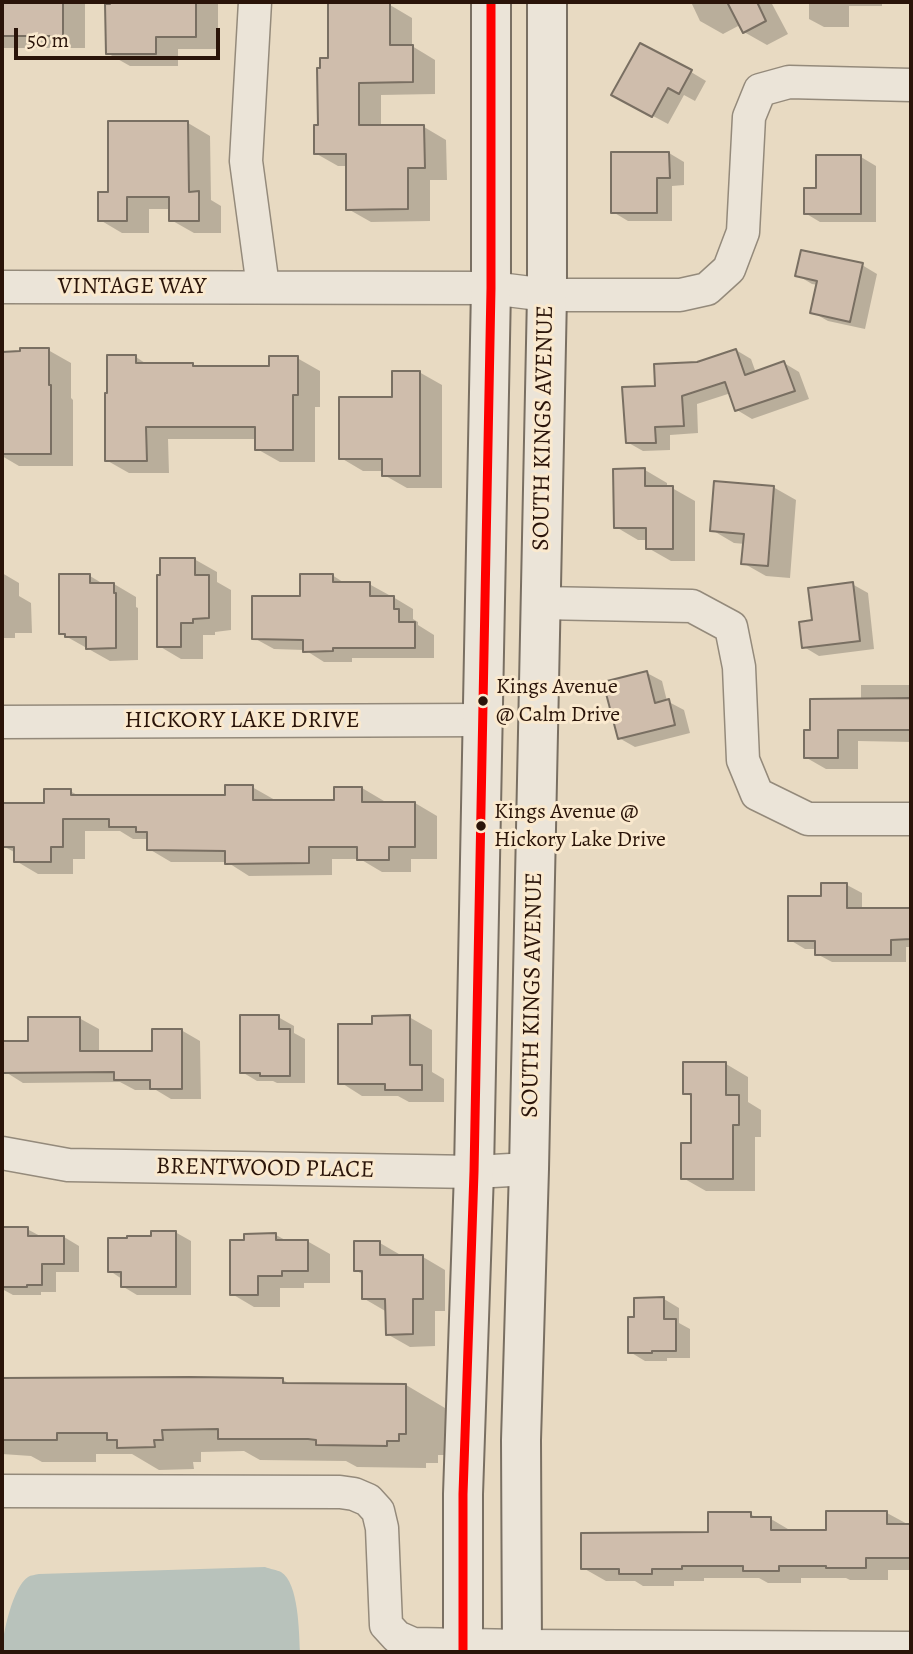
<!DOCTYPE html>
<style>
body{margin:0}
#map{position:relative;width:913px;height:1654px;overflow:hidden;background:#e8dac2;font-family:Alegreya,serif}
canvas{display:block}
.frame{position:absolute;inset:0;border:4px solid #2a1409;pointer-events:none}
.scale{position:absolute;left:14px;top:28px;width:206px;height:32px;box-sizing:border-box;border:4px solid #2a1409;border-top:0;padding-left:9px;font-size:21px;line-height:24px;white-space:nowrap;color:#2a1409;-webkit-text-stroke:5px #fae9ce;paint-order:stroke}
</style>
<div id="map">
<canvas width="913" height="1654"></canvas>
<div class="frame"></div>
<div class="scale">50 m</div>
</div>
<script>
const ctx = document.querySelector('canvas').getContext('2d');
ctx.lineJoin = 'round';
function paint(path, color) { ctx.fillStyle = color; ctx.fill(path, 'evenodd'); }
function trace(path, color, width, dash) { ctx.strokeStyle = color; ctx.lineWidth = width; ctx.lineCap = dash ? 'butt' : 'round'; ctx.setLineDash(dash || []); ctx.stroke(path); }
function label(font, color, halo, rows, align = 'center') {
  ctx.font = font + ' Alegreya,serif'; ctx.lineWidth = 6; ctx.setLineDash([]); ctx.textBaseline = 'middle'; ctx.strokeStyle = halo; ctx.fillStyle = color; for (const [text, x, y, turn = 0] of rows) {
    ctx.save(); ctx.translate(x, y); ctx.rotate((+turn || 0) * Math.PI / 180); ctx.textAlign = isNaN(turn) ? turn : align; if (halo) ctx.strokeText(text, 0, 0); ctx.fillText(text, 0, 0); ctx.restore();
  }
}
const water = new Path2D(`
 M265,1567C270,1569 277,1570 281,1572C299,1583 299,1633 300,1652H2C2,1636 13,1586 28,1577C31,1575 35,1575 39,1574Z`);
const shadow = new Path2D(`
 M2,2H85V48H2Z
 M112,2H218V49H178V66H130L107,53Z
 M691,2H771L788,34L767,45L744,32L740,25L723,34L700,21Z
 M809,2H904H882V6H849V27H824L809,19Z
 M390,5L412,18V46L435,60V94L381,95V127H424L446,140L447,180H430V221L371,222L348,209V166H338L315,153L330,59Z
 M691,72L706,81L695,101L684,95L668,124L629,103Z
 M188,123L210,136L211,200L221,206V233H194L171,220V209H149V233H122L100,220L110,194Z
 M669,153L684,162V185L672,186V221H628L613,212Z
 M861,157L876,166V222H820L805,213L817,190Z
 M862,265L877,274L865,329L828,321L812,312L818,285L812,284L797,275Z
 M48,350L71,363V398L73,400V466H19L2,456V354Z
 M736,350L751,359L756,373L784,363L799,372L809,399L752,419L737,410L731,393L697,404L698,433L670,435V450L643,451L627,442L657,387L697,364Z
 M136,357L148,365H193L197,367H270L297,358L320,371V407H315V462H280L257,449V439H168L169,473H129L106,460Z
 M419,372L442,385V488H407L384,475V471H363L341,458Z
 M645,470L667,483V488H672L695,501V561H671L648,548V540H638L616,527Z
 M773,487L796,500L790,578L766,576L743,563L745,544L734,543L712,530Z
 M194,559L217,572V582L231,590V630L215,632V635H203V659H181L159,646Z
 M2,573L19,583V596L31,603L32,633H15V638H4V662H2Z
 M332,575L346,584H369L389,595V597H393L413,609V619L418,622V625L434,635V658H352V662H324L305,650L274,649L254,638Z
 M60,576H90L105,585L114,584L136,597V607L138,608V660L110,661L60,633Z
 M852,584L868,593L874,649L819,656L804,647L814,622Z
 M647,673L662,681L667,701L684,710L690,733L635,747L619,738Z
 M861,685H911V742L858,741V769H826L805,757L812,732L861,700Z
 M252,787L275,800V802H336L362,788L384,801V803H415L437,816V859H411V872H382L360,859H332V875L249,876L227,862H171L149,849V839H133L120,831H85V859H73V874H38L16,861V853L3,846L46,804L70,791L81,797H227Z
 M823,885H847L862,893V910H911V947H906V962H832L817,954V949H805L790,940L823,897Z
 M278,1017L294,1026V1033L305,1039V1083H277L273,1081H257L242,1072Z
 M409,1017L432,1030V1072L444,1079V1102H409L398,1096H362L340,1082L373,1026Z
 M79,1018L99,1029V1053H153L181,1030L200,1041L201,1099H171L156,1090H135L120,1082L23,1083L4,1071L30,1043Z
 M726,1064L748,1077V1102L761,1110V1137H755V1191H706L683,1178L693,1144V1097L685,1093Z
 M2,1229H27L42,1237H64L79,1246V1272H56V1292H41V1295H13L2,1289Z
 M175,1232L191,1241V1295H137L122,1286V1279L110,1271L152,1237Z
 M276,1235L287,1241H307L330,1254V1283H304V1288H280V1307H254L232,1294L245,1241V1236Z
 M380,1243L404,1257H423L445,1270V1311H435V1346L410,1347L387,1334V1312L363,1298V1275L356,1270Z
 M664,1299L679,1308V1323L690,1329V1358H667V1361H645L630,1352L636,1318Z
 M2,1379L283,1380L291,1385H406L445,1408V1455H438V1463H426V1468L357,1467L346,1461L260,1460L244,1451L201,1452V1462H193L194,1469L159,1470L132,1454H96V1462H42L31,1456L2,1454Z
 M887,1513L911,1526V1570H888V1580H850L846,1578H801V1583H768L759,1578H704V1581H674V1586H643L635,1581H606L583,1568L710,1533L750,1514L759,1519H771L793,1532H827Z`);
const building = new Path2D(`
 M2,2H63V36H2Z
 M110,2H196V37H156V54H106L105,4H110Z
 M727,2H757L766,21L743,33Z
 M328,3H390V45H413V82L359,83V125H424L425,168H408V209L346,210V154H314V125H318L317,68H320V58H328Z
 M640,43L692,70L679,94L668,88L652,117L611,95Z
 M108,121H188L189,192L199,191V221H169V197H127V221H98V192H108Z
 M611,152H669L670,178H657V213H611Z
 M816,155H861V214H804V188H816Z
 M801,250L863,263L850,322L810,313L817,281L795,276Z
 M20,348H49V385H51V454H2V352L20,351Z
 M736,349L745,375L784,361L795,391L735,411L725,382L682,396L684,426L655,427L656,443H626L622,387L655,386L654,364L697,362Z
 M107,355H136V363H193V366H269V356H298V395H293V450H255V427H146L147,461H105V393H107Z
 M392,371H420V476H382V459H339V397H392Z
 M645,468V486H673V549H646V528H614L613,469Z
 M714,481L774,486L768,566L741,564L744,534L710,531Z
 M160,558H195V575H209V618L193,619V623H181V647H157V575H160Z
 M59,574H90V583H114V593H116V648L86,649V637H65V634H59Z
 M300,574H333V582H370V596H394V609H399V622H415V648H333V651L303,652V640L252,639V596H300Z
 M853,582L860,641L802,648L799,622L812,620L808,588Z
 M647,671L655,703L669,699L675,725L618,739L603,682Z
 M911,698V730H838V758H804V730H810V699Z
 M225,785H253V800H334V787H362V802H415V847H389V860H357V847H309V863L225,864V851L147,850V832H136V827H109V819H63V847H51V862H14V847H2V803H44V789H71V795H225Z
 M821,883H847V908H911V939L891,940V955H815V941H788V896H821Z
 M240,1015H279V1029H290V1076H260V1073H240Z
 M410,1015V1065H422V1090H385V1084H338V1024H372V1016Z
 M28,1017H80V1051H152V1029H182V1089H150V1080H114V1072L2,1073V1041H28Z
 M683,1062H726V1095H739V1125H733V1179H681V1143H691V1094H683Z
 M2,1227H28V1236H64V1264H42V1285H27V1287H2Z
 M151,1231H176V1287H121V1272H108V1238H127V1236H151Z
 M276,1233V1240H308V1271H282V1276H258V1295H230V1240H244V1234Z
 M354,1241H380V1255H423V1299H413V1334L386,1335L385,1299H362V1271H354Z
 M664,1297V1319H676V1351H652V1353H628V1317H634V1298Z
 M189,1377L283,1378V1383L406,1384V1434H399V1441H387V1446L316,1445V1440L308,1439H218V1429L162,1430L163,1440H154L155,1447L117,1448V1440H107V1433H57V1440H2V1378Z
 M826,1511H887V1524H911V1558H866V1568H826V1566H779V1571H743V1566H682V1569H652V1574H619V1569H581V1533L708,1532V1512H751V1517H771V1530H826Z`);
const street = new Path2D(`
 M255,2L246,161L263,287
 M2,287L491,288L547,295H680L707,289L729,269L743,232L749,117L760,90L789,82L911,85
 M541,603L692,606L731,627L739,667L743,760L757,794L808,819H911
 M2,722L482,720
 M2,1153L68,1165L474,1172L529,1169
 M2,1491L340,1492L354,1494L368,1500L378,1511L382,1528L386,1625L397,1637L413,1644L521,1646L911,1648`);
const secondary = new Path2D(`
 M463,1652V1494L474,1172L491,288V2
 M522,1652L521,1440L529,1169L547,295V2`);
const bus1 = new Path2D(`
 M463,1652V1494L474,1172L491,288V2`);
const markers = [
 [483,701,6,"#2a1409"],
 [481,826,6,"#2a1409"]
];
const busNames = [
 ["Kings Avenue",496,688],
 ["@ Calm Drive",496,716],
 ["Kings Avenue @",494,813],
 ["Hickory Lake Drive",494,841]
];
const streetNames = [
 ["VINTAGE WAY",132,287],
 ["SOUTH KINGS AVENUE",544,428,-89],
 ["HICKORY LAKE DRIVE",242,721],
 ["SOUTH KINGS AVENUE",533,995,-89],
 ["BRENTWOOD PLACE",265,1169,1]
];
paint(water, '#b8c2bb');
paint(shadow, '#0003');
paint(building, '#cfbdac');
trace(building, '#796f62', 2);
trace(street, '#948a7b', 35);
trace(secondary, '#796f62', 42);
trace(street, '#ebe4d8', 32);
trace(secondary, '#ebe4d8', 38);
trace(bus1, '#f00', 9);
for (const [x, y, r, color] of markers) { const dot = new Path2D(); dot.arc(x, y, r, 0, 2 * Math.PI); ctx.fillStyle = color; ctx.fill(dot); trace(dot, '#fae9ce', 2.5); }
label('22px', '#2a1409', '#fae9ce', busNames, 'left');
label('24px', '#2a1409', '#fae9ce', streetNames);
</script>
